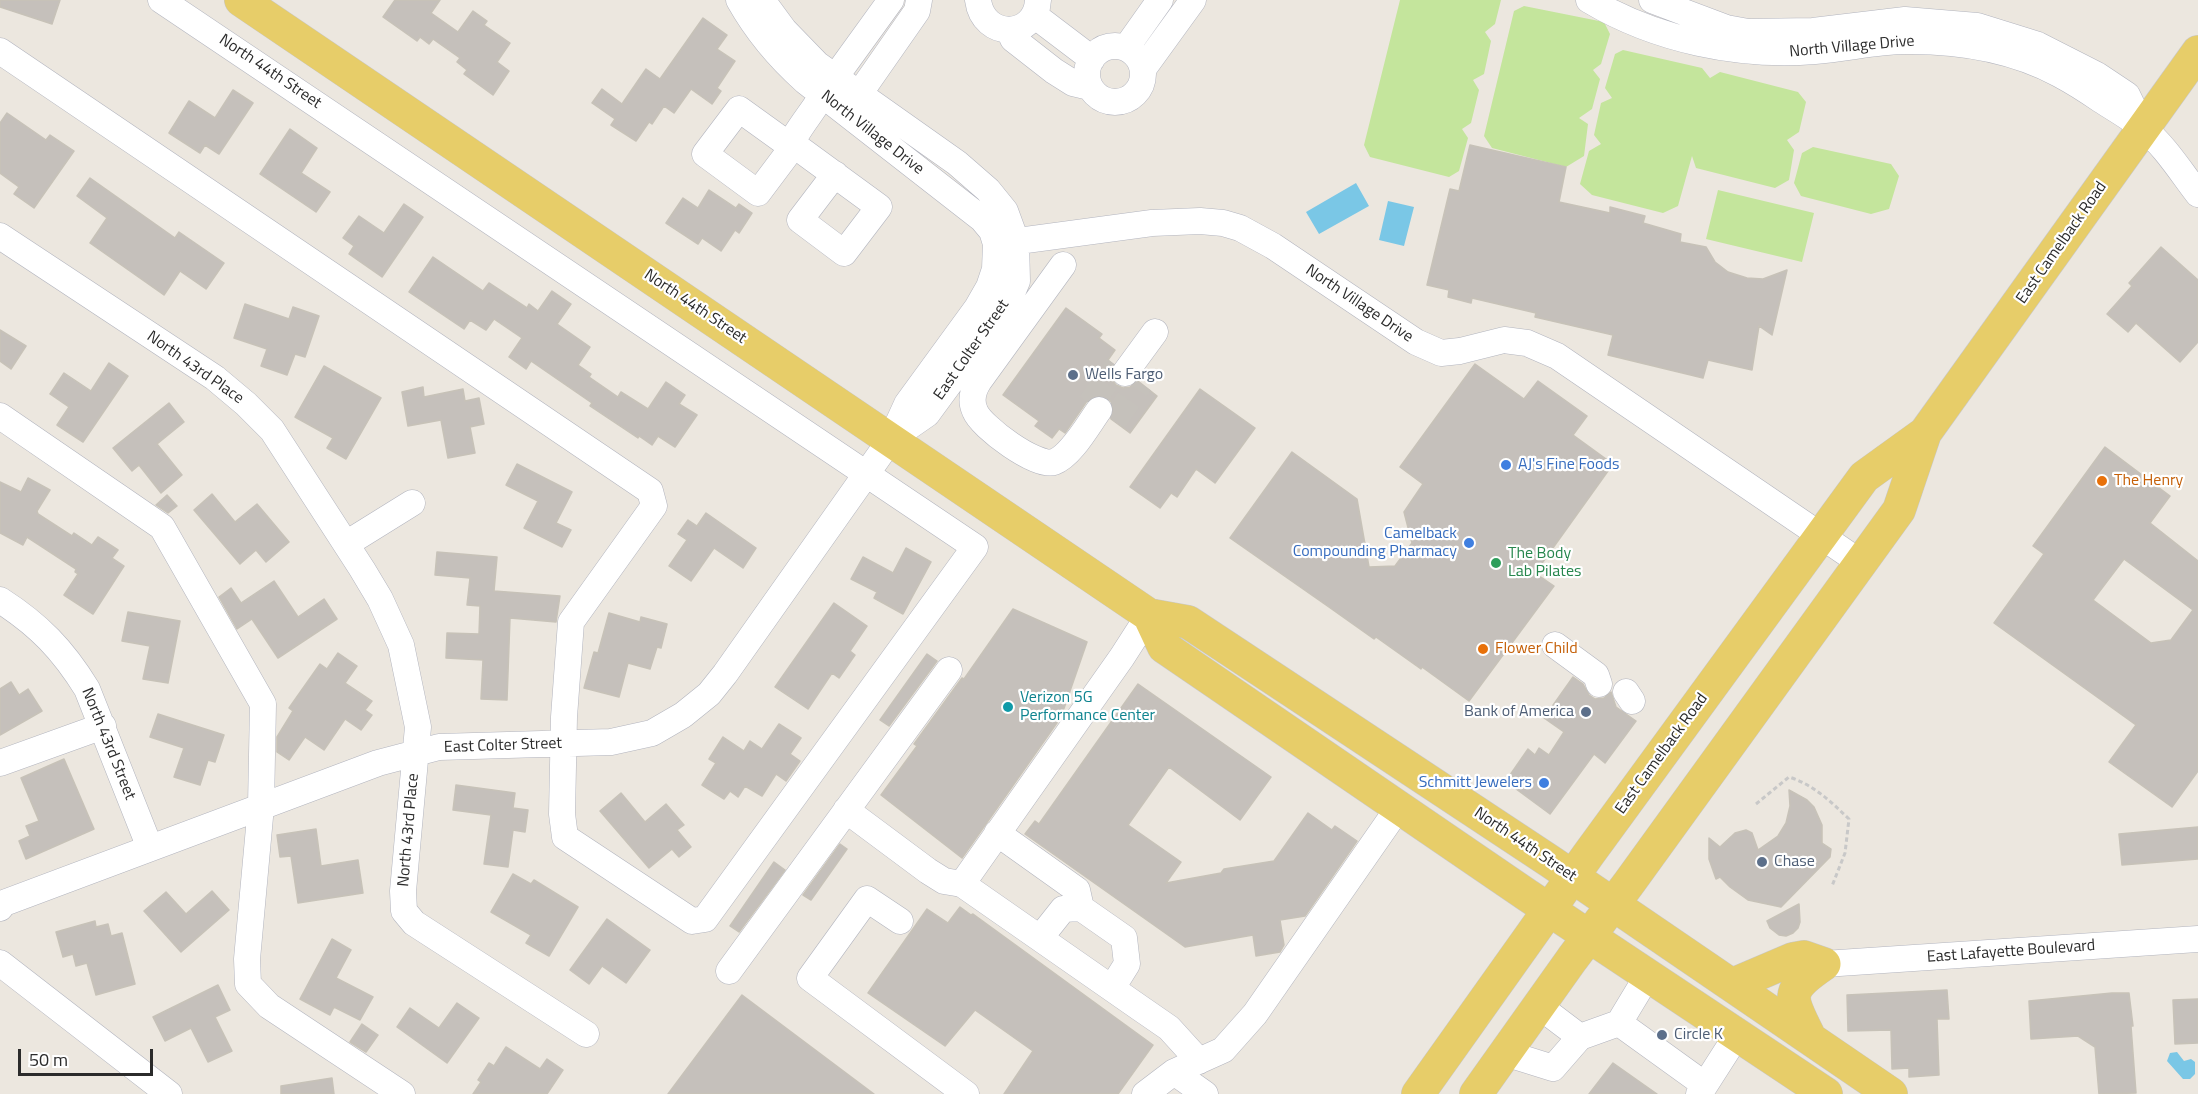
<!DOCTYPE html>
<style>
body{margin:0}
#map{position:relative;width:2198px;height:1094px;overflow:hidden;background:#ece7df;font-family:"Titillium Web",sans-serif}
canvas{display:block}
.scale{position:absolute;left:18px;top:1049px;width:135px;height:27px;box-sizing:border-box;border:3px solid #2b2b2b;border-top:0;padding-left:8px;font-size:18px;line-height:21px;white-space:nowrap;color:#2b2b2b;-webkit-text-stroke:4px #fff;paint-order:stroke}
</style>
<div id="map">
<canvas width="2198" height="1094"></canvas>
<div class="scale">50 m</div>
</div>
<script>
const ctx = document.querySelector('canvas').getContext('2d');
ctx.lineJoin = 'round';
function paint(path, color) { ctx.fillStyle = color; ctx.fill(path, 'evenodd'); }
function trace(path, color, width, dash) { ctx.strokeStyle = color; ctx.lineWidth = width; ctx.lineCap = dash ? 'butt' : 'round'; ctx.setLineDash(dash || []); ctx.stroke(path); }
function label(font, color, halo, rows, align = 'center') {
  ctx.font = font + ' "Titillium Web",sans-serif'; ctx.lineWidth = 4.5; ctx.setLineDash([]); ctx.textBaseline = 'middle'; ctx.strokeStyle = halo; ctx.fillStyle = color; for (const [text, x, y, turn = 0] of rows) {
    ctx.save(); ctx.translate(x, y); ctx.rotate((+turn || 0) * Math.PI / 180); ctx.textAlign = isNaN(turn) ? turn : align; if (halo) ctx.strokeText(text, 0, 0); ctx.fillText(text, 0, 0); ctx.restore();
  }
}
const pitch = new Path2D(`
 M1400,0H1501L1495,24L1485,32L1491,41L1484,74L1473,80L1479,90L1471,123L1462,129L1468,138L1459,171L1449,177L1370,157L1364,145Z
 M1524,6L1604,22L1610,34L1601,64L1593,70L1600,79L1592,109L1579,118L1588,124L1584,156L1566,167L1492,148L1484,136L1514,11Z
 M1623,50L1702,68L1710,78L1720,72L1798,92L1806,102L1799,132L1787,140L1794,150L1789,180L1775,188L1696,168L1692,156L1678,206L1663,213L1592,195L1580,184L1589,151L1601,144L1594,135L1601,103L1612,98L1605,88L1615,54Z
 M1813,147L1891,164L1899,176L1889,209L1871,214L1801,196L1794,183L1802,153Z
 M1718,190L1814,213L1802,262L1706,239Z`);
const water = new Path2D(`
 M1356,183L1369,206L1319,234L1306,212Z
 M1388,201L1414,207L1404,246L1379,240Z
 M2177,1052L2184,1061L2191,1059L2195,1062V1074L2190,1079H2183L2167,1061L2170,1053Z`);
const building = new Path2D(`
 M0,0H60L52,24L0,7Z
 M395,0H440L431,13L458,32L473,11L487,21L484,25L510,43L497,62L509,71L493,95L464,74L467,70L457,62L460,58L433,39L429,44L420,37L417,41L383,17Z
 M703,18L727,35L717,49L735,61L717,88L721,91L712,104L691,89L674,113L664,106L652,124L649,122L636,141L611,125L615,119L592,103L602,89L622,104L646,69L660,79Z
 M233,90L253,103L219,154L205,145L200,153L169,133L189,101L215,118Z
 M7,113L46,140L50,135L74,151L34,208L14,194L19,187L0,173V123Z
 M290,129L317,148L301,173L330,192L316,212L260,174Z
 M1470,145L1566,167L1559,202L1610,213V207L1645,216L1643,223L1681,234L1680,242L1706,247L1715,262L1728,272L1747,278L1763,279L1787,270L1772,335L1759,326L1752,370L1708,360L1703,378L1608,355L1613,335L1535,317L1536,313L1472,298L1471,303L1448,297L1449,290L1427,285L1450,189L1459,191Z
 M90,178L175,238L179,232L224,263L206,289L180,271L164,295L90,243L107,218L77,196Z
 M709,190L736,208L739,204L752,213L739,233L735,230L721,251L702,238L698,244L666,223L683,198L698,208Z
 M404,204L423,217L382,277L349,254L354,246L343,238L359,216L384,233Z
 M2161,247L2198,280V342L2180,362L2136,323L2128,332L2107,314L2132,286L2129,283Z
 M433,257L483,291L489,283L527,308L529,304L538,311L552,291L571,304L557,324L590,347L578,365L591,374L589,377L618,397L621,392L648,409L666,382L685,395L679,404L697,415L675,447L658,436L652,445L639,436L638,438L590,406L592,403L531,361L526,369L509,357L522,338L494,319L486,330L470,320L464,329L409,292Z
 M245,304L289,319L293,307L319,316L305,357L295,354L287,375L261,366L267,349L234,338Z
 M1066,308L1102,334L1099,338L1115,350L1108,360L1113,364L1110,372L1112,380L1116,385L1123,388L1130,387L1138,381L1157,396L1130,433L1111,419L1114,412L1113,404L1108,398L1101,395L1093,396L1087,401L1065,433L1059,429L1052,438L1035,426L1039,421L1003,395Z
 M0,330L26,346L11,369L0,361Z
 M109,363L128,376L83,442L57,425L69,407L50,394L64,373L91,391Z
 M1475,364L1524,399L1538,381L1587,416L1573,435L1613,464L1535,573L1554,586L1469,701L1422,667L1421,669L1376,637L1374,639L1326,605L1230,538L1292,452L1357,499L1369,567L1395,566L1412,543L1404,512L1423,484L1400,467Z
 M324,366L381,398L346,459L327,448L333,438L295,417Z
 M423,387L424,397L463,389L465,401L479,398L484,424L470,427L475,453L448,458L441,420L408,426L402,392Z
 M1200,389L1255,428L1215,483L1196,469L1177,497L1171,493L1160,508L1130,487Z
 M169,403L184,422L157,444L182,475L161,493L139,465L132,471L113,448Z
 M2105,447L2170,496L2150,523L2198,561V771L2172,807L2109,762L2136,725L1994,623L2044,554L2033,546ZM2124,559L2193,610L2171,640L2151,643L2093,600Z
 M517,464L572,492L556,523L571,530L562,547L524,528L538,501L506,485Z
 M28,478L50,490L37,511L38,514L72,536L74,533L92,545L98,537L118,550L112,558L124,566L93,614L64,595L78,574L75,572L76,569L27,537L23,545L0,533V482L21,492Z
 M212,494L235,522L257,504L289,542L266,562L256,550L240,564L194,510Z
 M167,495L177,506L168,513L156,505Z
 M706,513L756,548L743,568L714,548L691,581L669,566L687,540L678,534L688,520L697,526Z
 M906,548L931,562L903,614L874,598L877,592L851,579L863,557L893,573Z
 M437,552L497,557L494,591L560,596L556,622L510,618L507,700L481,699L483,660L446,658L447,633L479,634L480,606L467,605L470,578L435,575Z
 M274,581L298,617L324,599L337,619L278,658L252,619L237,629L219,597L231,588L241,603Z
 M834,603L867,626L850,651L855,655L839,678L832,673L808,709L775,687Z
 M1013,609L1087,642L1061,717L962,858L881,795L917,746L914,744L962,678L964,679Z
 M128,612L180,621L168,683L143,679L150,646L122,641Z
 M609,613L640,622L641,617L667,624L661,648L657,647L650,669L628,663L619,697L584,688L594,652L598,653Z
 M338,653L357,666L345,683L372,701L365,710L372,715L361,730L345,719L324,750L305,737L289,760L277,752V737L293,711L289,708L320,664L327,669Z
 M927,654L937,661L889,726L880,720Z
 M1573,677L1583,684L1589,695L1595,699L1604,698L1611,692L1616,707L1636,721L1605,763L1594,754L1550,814L1512,786L1517,780L1510,775L1528,749L1535,755L1539,748L1549,755L1564,732L1544,718Z
 M11,682L19,695L28,689L42,711L0,735V689Z
 M1138,684L1271,777L1240,820L1169,767L1128,825L1181,862L1166,883L1221,873L1224,869L1274,861L1308,813L1332,830L1335,826L1357,841L1305,916L1280,920L1284,945L1280,952L1256,956L1253,935L1185,947L1025,834L1035,821L1039,824Z
 M158,714L224,735L215,762L208,760L200,785L174,777L184,748L150,737Z
 M779,724L801,738L790,754L800,761L786,781L776,774L762,796L745,786L738,797L730,791L724,799L702,785L716,763L709,759L723,737L744,751L750,741L762,749Z
 M64,759L94,829L26,859L19,841L30,836L26,826L39,821L21,778Z
 M456,785L515,793L513,808L528,810L525,832L513,830L508,867L484,864L491,815L453,810Z
 M1789,790L1807,800L1814,807L1822,825V843L1831,849L1830,857L1781,907L1748,900L1730,887L1720,877L1716,879L1709,859V838L1720,847L1735,833L1746,830L1752,833L1758,850L1778,836L1786,823L1790,806Z
 M621,793L645,822L666,804L684,825L677,830L691,847L679,857L672,849L649,868L600,811Z
 M2198,827V859L2122,865L2119,834Z
 M316,829L321,866L358,860L363,893L298,903L291,856L280,857L277,835Z
 M840,844L847,849L811,900L803,895Z
 M774,862L785,870L739,932L730,926Z
 M513,874L531,884L534,880L578,907L549,956L526,943L531,935L491,912Z
 M212,891L229,910L181,952L144,911L166,892L186,914Z
 M1799,904L1800,922L1798,928L1793,933L1786,936L1779,935L1770,928L1767,921Z
 M960,907L971,915L973,914L1153,1045L1118,1094H1004L1033,1051L975,1010L945,1046L868,993L927,909L948,923Z
 M607,919L650,950L626,983L602,966L589,984L570,970Z
 M95,921L96,927L108,924L111,936L122,933L135,984L96,995L87,963L76,966L73,954L63,957L56,932Z
 M332,939L351,950L336,978L373,997L360,1020L334,1007L330,1015L300,999Z
 M218,985L230,1010L215,1017L232,1051L208,1062L191,1028L165,1041L153,1017Z
 M1947,990L1949,1019H1937L1939,1075L1909,1077V1068L1892,1069L1891,1030L1848,1031L1847,995Z
 M2112,993H2129L2133,1026H2131L2136,1093L2099,1094L2095,1047L2078,1036L2031,1039L2029,1001Z
 M742,995L874,1094H668Z
 M2198,999V1043L2175,1044L2173,1000Z
 M457,1003L479,1018L447,1063L397,1027L410,1008L439,1028Z
 M362,1024L378,1035L366,1052L350,1042Z
 M506,1047L540,1069L547,1059L563,1070L547,1094H473L481,1082L478,1080L489,1063L494,1066Z
 M1613,1063L1657,1094H1589Z
 M332,1078L334,1094H281V1086Z`);
const minorTunnel = new Path2D(`
 M1090,404L1117,366
 M1114,421L1140,383`);
const path = new Path2D(`
 M1756,804L1789,777C1814,785 1830,801 1849,819L1845,853L1832,886`);
const minor = new Path2D(`
 M762,0L784,30L817,64L957,163L988,190L1005,211L1016,241L1017,281L1007,305L927,414L891,439
 M978,0C983,40 1036,39 1038,0
 M1589,0C1656,40 1738,57 1815,51C1847,49 1878,40 1910,41C1961,41 2014,50 2059,74C2074,82 2088,91 2101,100C2115,109 2131,118 2143,128C2165,146 2181,172 2198,194
 M1652,0L1726,28L1748,32L1813,31L1905,20L1977,26L2038,45L2097,75L2127,95L2143,128
 M1034,15L1092,59
 M1009,30L1013,39L1054,71L1073,83L1090,87
 M1087 74a28 28 0 1 1 56 0a28 28 0 1 1-56 0Z
 M1126,48L1160,0
 M0,51L650,491L654,506L571,622L564,717L562,814L565,837L692,921L705,919L975,547L161,0
 M1143,69L1193,0
 M850,107L917,11L919,0
 M835,174L800,220L844,253L879,207L801,150L789,145L739,109L705,154L758,193L788,153C790,137 814,111 823,94L891,0
 M0,236L215,378L246,404L272,430L362,569L380,599L401,645L418,727L403,891L404,911L414,923L586,1034
 M996,244L1152,223L1200,221L1223,223L1240,228L1273,246L1416,342L1441,353L1460,351L1504,340L1527,343L1557,356L1861,563
 M1063,265L979,381C973,390 970,400 975,411C981,427 1037,468 1054,462C1071,456 1088,425 1099,410
 M1125,373L1155,332
 M0,416L162,527L263,704L261,806L247,959L248,984L269,1006L402,1094
 M346,544L412,503
 M0,600C39,625 63,650 87,689L150,848
 M1555,645L1596,675L1599,684
 M1626,692L1632,701
 M0,763L103,726
 M846,810L928,871L944,881L962,884L1140,1008L1169,1028L1199,1061
 M997,833L1077,890L1081,908L1124,938L1127,964L1112,988
 M962,884L1122,657L1149,615
 M0,908L4,903L378,763L439,747L611,742L652,733L683,715L709,694L725,674L891,439L907,404L977,308L989,287L995,269L996,244L992,231L982,219L805,81C778,57 757,32 739,0
 M900,921L867,899L810,978L966,1094
 M1040,938L1063,909L1081,908
 M0,963L169,1094
 M1824,964L2198,939
 M729,971L949,670
 M1539,1006L1580,1037L1619,1023L1705,1085L1699,1094
 M1619,1023L1648,975
 M1505,1053L1553,1068L1580,1037
 M1174,1072L1223,1050L1255,1014L1399,807
 M1705,1085L1737,1035
 M1145,1094L1174,1072L1205,1094`);
const major = new Path2D(`
 M241,0L1149,615L1188,622L1551,862L1891,1094
 M1149,615L1164,647L1527,895L1826,1094
 M1732,985L1793,959L1804,957L1824,964
 M1810,1038C1790,997 1783,992 1824,964
 M1418,1094L1588,855L1864,477L1925,433
 M1476,1094L1572,959L1629,883L1899,510L1925,433L2198,52`);
const markers = [
 [1073,375,6,"#5c6f8a"],
 [1506,465,6,"#3f7fe0"],
 [2102,481,6,"#e8710a"],
 [1469,543,6,"#3f7fe0"],
 [1496,563,6,"#2e9e5b"],
 [1483,649,6,"#e8710a"],
 [1008,707,6,"#0f9aa8"],
 [1586,712,6,"#5c6f8a"],
 [1544,783,6,"#3f7fe0"],
 [1762,862,6,"#5c6f8a"],
 [1662,1035,6,"#5c6f8a"]
];
const streetNames = [
 ["North Village Drive",1852,47,-5],
 ["North 44th Street",270,72,34],
 ["North Village Drive",872,133,38],
 ["East Camelback Road",2062,243,-55],
 ["North Village Drive",1359,304,34],
 ["North 44th Street",695,307,34],
 ["East Colter Street",972,350,-55],
 ["North 43rd Place",195,368,35],
 ["North 43rd Street",108,744,68],
 ["East Colter Street",503,746,-2],
 ["East Camelback Road",1662,754,-54],
 ["North 43rd Place",409,830,-85],
 ["North 44th Street",1525,845,34],
 ["East Lafayette Boulevard",2011,952,-4]
];
const serviceNames = [
 ["Wells Fargo",1085,375],
 ["Bank of America",1574,712,"right"],
 ["Chase",1774,862],
 ["Circle K",1674,1035]
];
const shopNames = [
 ["AJ's Fine Foods",1518,465,"left"],
 ["Camelback",1457,534],
 ["Compounding Pharmacy",1457,552],
 ["Schmitt Jewelers",1532,783]
];
const foodNames = [
 ["The Henry",2114,481],
 ["Flower Child",1495,649]
];
const leisureNames = [
 ["The Body",1508,554],
 ["Lab Pilates",1508,572]
];
const cultureNames = [
 ["Verizon 5G",1020,698],
 ["Performance Center",1020,716]
];
paint(pitch, '#c4e59c');
paint(water, '#7ac7e6');
paint(building, '#c5c0bb');
trace(building, '#c7c2b8', 1.5);
trace(minorTunnel, '#c5c1bb', 26, [26, 13]);
trace(minor, '#b2b4be', 27);
trace(major, '#c8c8c8', 34);
trace(path, '#c8c8c8', 3, [4.5, 3]);
trace(minor, '#fff', 26);
trace(major, '#e7cd69', 33);
for (const [x, y, r, color] of markers) { const dot = new Path2D(); dot.arc(x, y, r, 0, 2 * Math.PI); ctx.fillStyle = color; ctx.fill(dot); trace(dot, '#fff', 2); }
label('16px', '#2b2b2b', '#fff', streetNames);
label('16px', '#4e5e75', '#fff', serviceNames, 'left');
label('16px', '#366cbe', '#fff', shopNames, 'right');
label('16px', '#c56008', '#fff', foodNames, 'left');
label('16px', '#27864d', '#fff', leisureNames, 'left');
label('16px', '#0d838f', '#fff', cultureNames, 'left');
</script>
